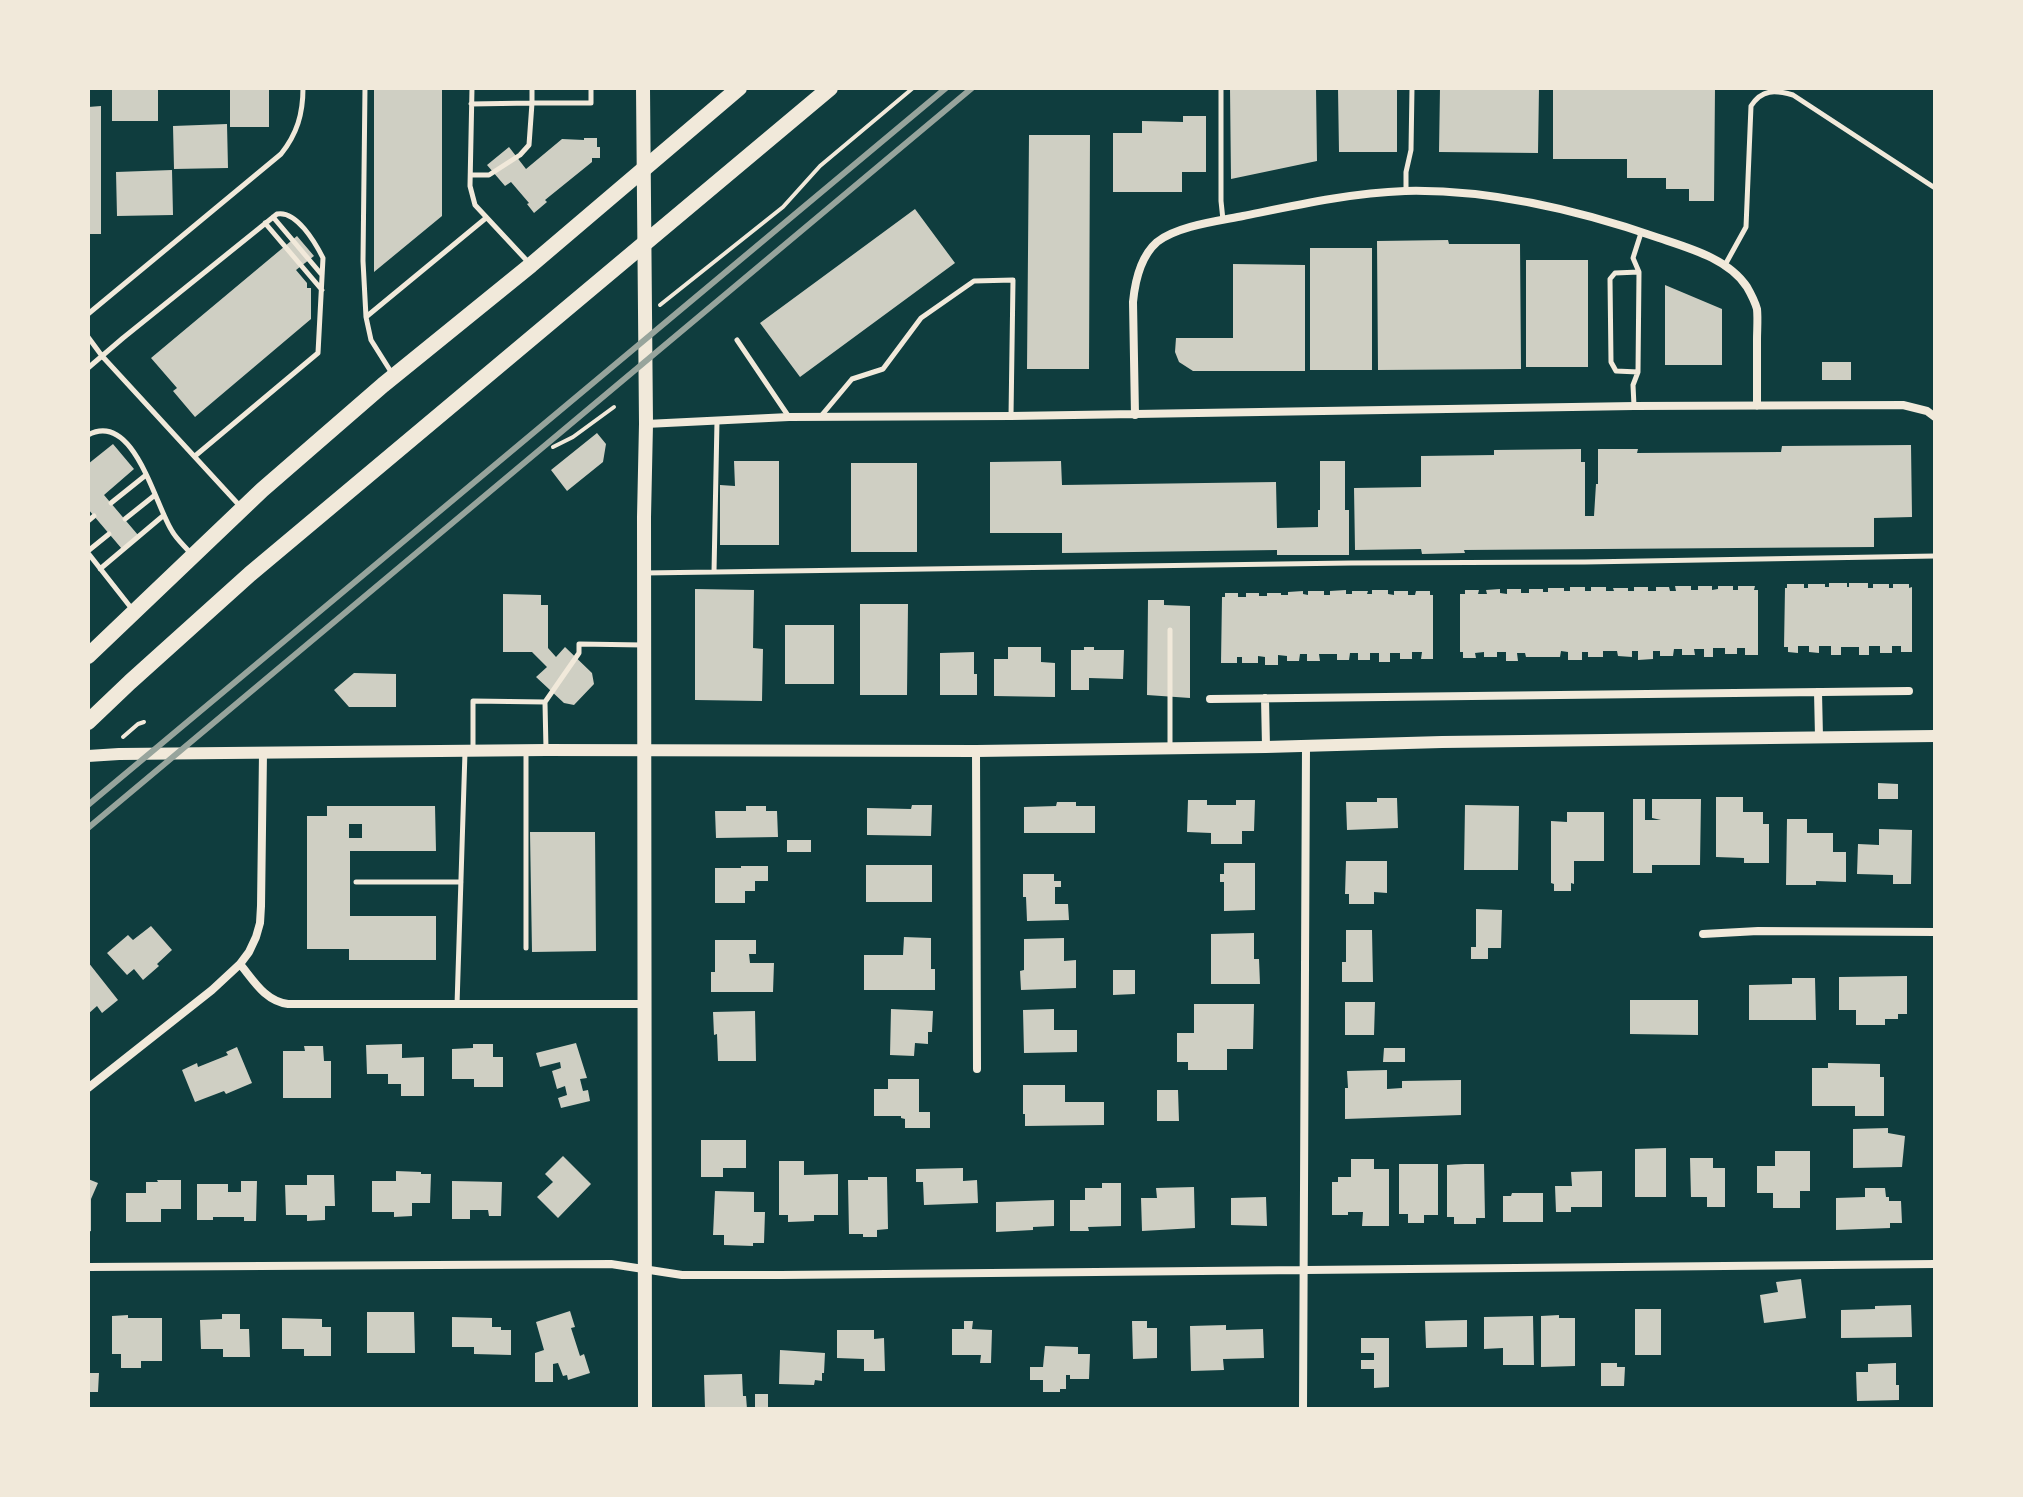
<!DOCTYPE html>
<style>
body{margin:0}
#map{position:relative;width:2023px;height:1497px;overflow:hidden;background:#0f3d3e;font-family:"Archivo Narrow",sans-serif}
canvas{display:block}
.frame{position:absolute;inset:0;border:90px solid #f1e9da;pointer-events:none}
</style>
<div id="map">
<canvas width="2023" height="1497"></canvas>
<div class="frame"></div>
</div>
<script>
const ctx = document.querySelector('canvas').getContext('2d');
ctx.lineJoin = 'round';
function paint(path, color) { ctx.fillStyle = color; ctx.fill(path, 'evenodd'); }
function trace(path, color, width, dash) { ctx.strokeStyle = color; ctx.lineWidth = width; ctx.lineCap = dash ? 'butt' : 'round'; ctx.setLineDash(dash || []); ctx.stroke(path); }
const building = new Path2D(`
 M112,88H158V121H112Z
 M230,88H269V127H230Z
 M374,88H442V216L374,272Z
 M1230,88H1316L1317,161L1231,179Z
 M1338,88H1397V152H1339Z
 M1440,88H1539L1538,153L1439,152Z
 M1553,88H1715L1714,201H1689V189H1666V178H1627V159H1553Z
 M101,106V234H88V107Z
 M1183,116H1206V172H1182V192H1113V133H1142V121L1183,122Z
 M227,124L228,168L174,169L173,126Z
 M1029,135H1090L1089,369H1027Z
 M584,138H597V147H600V158H592V162L545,200L547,202L534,213L527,204L529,203L511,182L505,186L487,165L509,147L526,169L562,139L584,140Z
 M172,170L173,215L117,216L116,172Z
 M915,209L955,263L800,377L760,323Z
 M297,236L314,256L296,270L307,283V288H311V319L195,417L173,391L177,388L151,358Z
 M1448,240L1449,244H1520L1521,369L1378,370L1377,241Z
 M1310,248H1372V370H1310Z
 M1526,260H1588V367H1526Z
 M1233,264L1305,265V371H1193L1179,362L1175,352L1176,338H1233Z
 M1665,285L1722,309V365H1665Z
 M1822,362H1851V380H1822Z
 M597,433L606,444L603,462L567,491L551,470Z
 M113,444L134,469L104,495L138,535L122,549L88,509V464Z
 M1911,445L1912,517L1874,518V547L1464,550L1465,553L1422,554L1421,549L1355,550L1354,488L1421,487V456L1494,455V450L1581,449V462H1585V516H1594L1596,484H1598V449H1638L1637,453L1781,452L1782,446Z
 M734,461H779V545H720V485L735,486Z
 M1061,461L1062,485L1276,482L1277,528L1318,527V510H1320V461H1345V510H1349V555H1277V550L1062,553V533H990V462Z
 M851,463H917V552H851Z
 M1829,583H1847V587H1849V583H1868V588H1873V584H1889V588H1893V584H1909V588L1912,587V652H1901V646H1892V653H1880V646H1869V655H1859V647H1841V655H1831V646H1819V653L1809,652V646H1798V653L1788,652V647H1784L1785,588H1787V584H1804V588H1808V584H1825V587H1829Z
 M1675,586H1691V590H1698V586H1712V590L1718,589V586H1733V590H1738V586H1755L1754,590H1758V655H1745V648H1737V654H1725V648H1713V657H1704V649H1694L1695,655H1682V649H1674L1673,656H1660V651H1653V659L1638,660V651H1632V657L1618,656L1617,651H1603V657H1588V652H1582V660H1568V652L1561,651L1560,657H1526L1525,653H1517L1518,661H1506V652H1497V657H1484V652L1475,653L1476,658H1463V652H1460V594H1465V590H1479L1478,594H1487L1486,590L1500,589V593L1507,594V589H1521V593H1529V589H1543V592H1548V588H1564V591H1570V587H1585V591H1591V587H1606V591H1614L1613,588H1628V591H1634V587H1648V591H1656V587H1669L1670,591H1676Z
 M695,589L754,590L753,648L763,649L762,701L695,700Z
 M1346,590V594H1352V591H1368L1367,594H1372V590H1388V594L1394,595V591H1408V595H1415L1416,591H1430V595H1433V659H1421L1422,652H1412V659H1400V653H1390V662H1379V653H1370V660H1358V653H1350L1349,660H1337V654H1319L1320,661H1307V654H1300L1299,661H1287V656L1278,655V665H1265V657L1258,656V663H1242V657H1237V663H1221L1222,597H1225V593H1238V597H1246V593H1259V596H1267V593H1281V595H1288V592L1303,591V594L1308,595V591H1324V595H1330V591Z
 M503,594L541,595V605H548V648L556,657L565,647L592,673L594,684L574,705L564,703L536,677L547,667L532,652H503Z
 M1148,600H1164V605L1190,606V698L1147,695Z
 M860,604H908L907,695H860Z
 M785,625H834V684H785Z
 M1008,647H1041V662L1055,663V697L994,696V659H1008Z
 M1084,647H1094V650H1124L1123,679L1089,678V690H1071V650H1084Z
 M974,652V674H977V695H940V653Z
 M354,673L396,674V707H349L334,690Z
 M1878,783L1898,784V799H1878Z
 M1716,797H1743V812H1763V824H1769V863H1744V858L1716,857Z
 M1377,798H1397L1398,828L1347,830L1346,802H1377Z
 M1633,799H1645V820H1661L1652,818V799H1701L1700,865H1652V873H1633Z
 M1188,800H1207V805H1236V800H1255L1254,831H1242V844H1211V833L1187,832Z
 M1057,802H1076V806H1095V833H1024V807L1056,806Z
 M912,805H932L931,836L867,835V808L911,809Z
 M1465,805L1519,806L1518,870H1464Z
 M327,806H435L436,851H350V916H436V960H349V949H307V816H327ZM349,824H362V838H349Z
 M746,806H766V811H777L778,837L716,838L715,811H746Z
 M1567,812H1604V861H1574V884L1571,883V891H1554V884L1551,883V821L1567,822Z
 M1787,819H1807V833H1833V852H1846V882L1816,881V885H1786Z
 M1879,829L1912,830L1911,884H1893V875L1857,874L1858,844L1879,845Z
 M530,832H595L596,951L532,952Z
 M787,840H811V852H787Z
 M1346,861H1387V893L1374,892V904H1349V894H1345Z
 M1224,863H1255V910L1224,911V882H1220V874H1224Z
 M866,865H932V902H866Z
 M741,866H768V881H755V891H745V903H715V868H741Z
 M1023,874H1054V881H1061V887H1055V904H1068L1069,920L1027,921L1026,897H1023Z
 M1476,909L1502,910L1501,948H1488V959H1471V947H1476Z
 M151,926L172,950L157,964L159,966L143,980L134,969L127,975L107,953L128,935L133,940Z
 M1346,930H1372L1373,982H1342V962H1346Z
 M1254,933V959H1259L1260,984H1211V934Z
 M904,937L931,938V969H935V990H864V955H903Z
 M1064,938V961L1076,960V988L1021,990L1020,971L1024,970V939Z
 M715,940H756V954H749L750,963H774L773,992H711V972H715Z
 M88,962L118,1000L102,1013L97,1006L88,1014Z
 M1113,970H1135V994L1113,995Z
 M1907,976V1014H1898V1019H1885V1025H1856V1010H1839V977Z
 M1792,978H1815L1816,1020H1749V985L1792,984Z
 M1630,1000H1698V1035L1630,1034Z
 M1345,1002H1375L1374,1035H1345Z
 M1194,1004H1254L1253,1049H1227V1070H1188V1062H1177V1033H1194Z
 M891,1009L933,1011L932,1032H928V1044L915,1043L914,1056L890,1055Z
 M1054,1009V1030H1077V1052L1024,1053L1023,1010Z
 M755,1011L756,1061H718L717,1034L714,1035L713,1012Z
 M576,1043L587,1078L580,1079L583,1091L588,1090L590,1101L561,1108L558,1098L567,1095L565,1086L557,1089L552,1071L561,1068L560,1062L540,1067L536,1053Z
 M402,1044V1058L424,1057V1096H401V1084H388V1074H367L366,1045Z
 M473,1044H493V1057H503V1087H474V1079H452V1049L473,1048Z
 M304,1046H323L324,1061H331V1098H283V1051H305Z
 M237,1047L252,1083L226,1094L224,1091L195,1102L182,1070L197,1063L198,1067L228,1055L226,1052Z
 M1384,1048H1405V1062H1383Z
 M1828,1063L1880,1064V1077H1884V1116H1855V1106H1812V1068H1828Z
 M1387,1070V1089L1402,1088V1081L1461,1080V1115L1345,1119V1088H1348L1347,1071Z
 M888,1079H919V1112H930V1128H905V1119L901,1118V1116H874V1089H888Z
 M1023,1085H1065V1102H1104V1125L1025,1126V1114H1023Z
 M1157,1090H1178L1179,1121H1157Z
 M1888,1128V1133L1905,1136L1902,1167L1853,1168V1129Z
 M701,1140H746V1168H723V1177H701Z
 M1666,1148V1197H1635V1149Z
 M1775,1151H1810V1191H1800V1208H1773V1193H1757V1166H1775Z
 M563,1156L591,1184L558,1218L537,1197L553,1182L545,1174Z
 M1690,1158H1713V1168H1725V1207H1707V1197H1691Z
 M1351,1159H1374V1169H1389V1226H1362L1363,1212H1348V1215H1332V1182H1338V1177H1351Z
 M779,1161H804V1175L838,1174V1215H814V1221L788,1222V1215H779Z
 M1399,1164H1438V1215H1424V1223H1408V1214H1399Z
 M1465,1164H1484L1485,1218H1476V1224H1454V1217H1447V1165Z
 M963,1168V1181L977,1180L978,1203L924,1205L923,1182H916V1169Z
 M396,1171L421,1172V1174H431L430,1203H412V1216L394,1217V1212H372V1181H396Z
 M1602,1171V1207H1571V1212H1556L1555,1186H1572L1571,1172Z
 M307,1175H334L335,1206H325V1220L307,1221V1215H286L285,1185H307Z
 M868,1177H887L888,1229L877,1230V1237H863V1234H849L848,1180H868Z
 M88,1179L98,1183L91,1199V1231L88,1232Z
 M157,1180H181V1209H161V1222H126V1193H146V1182H158Z
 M241,1181H257L256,1221H244V1217H213V1220H197V1184H228V1192H241Z
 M452,1181L502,1182L501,1216H489L488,1210H470V1219H452Z
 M1102,1183H1121V1226L1088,1227L1089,1231H1070V1200H1085V1188H1102Z
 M1194,1187L1195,1228L1142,1231L1141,1198H1157L1156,1188Z
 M1865,1188H1885L1886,1197H1889V1201H1901L1902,1223H1890V1228L1836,1230V1198L1865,1197Z
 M715,1191L754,1192V1212H765L764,1243H753V1246L724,1245V1235H713Z
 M1512,1193H1543V1222H1503V1196H1511Z
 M1266,1197L1267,1226L1231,1225V1198Z
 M1054,1200V1226L1033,1227V1230L996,1232V1202Z
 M1801,1279L1806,1318L1764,1323L1760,1295L1778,1292L1776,1282Z
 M1911,1305L1912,1337L1841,1338V1310L1875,1309V1306Z
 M1635,1309H1661V1355H1635Z
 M570,1311L575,1327L571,1328L580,1356L584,1354L590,1373L568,1380L567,1375L563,1376L558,1363L553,1364V1382H535V1353L544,1350L536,1322Z
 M367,1312H414L415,1353H367Z
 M222,1314H240V1329H249L250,1357H223V1349H201L200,1320L222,1319Z
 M128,1315V1318H162V1361H141V1368H121V1354H112V1316Z
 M1559,1315V1318H1575V1366L1541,1367V1316Z
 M1533,1316L1534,1365H1503V1348L1484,1349V1317Z
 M452,1317L492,1318V1327H501V1330H511V1355L474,1354V1347H452Z
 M282,1318L322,1319V1327H331V1356H304V1349H282Z
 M1467,1320V1347L1426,1348L1425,1321Z
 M964,1321H973L972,1329L992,1330L991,1363H980L981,1355H952V1329H964Z
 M1132,1321H1147V1328H1157V1358L1133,1359Z
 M1226,1325V1330L1263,1329L1264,1358L1223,1359L1224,1370L1191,1371L1190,1326Z
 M837,1330H874V1339L884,1338L885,1371H864V1359L837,1358Z
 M1361,1338H1389V1387L1374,1388V1369H1361V1360H1374V1353H1361Z
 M1045,1346L1078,1347V1354H1090L1089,1379H1070V1375H1066V1389H1060V1392H1043V1380H1030V1367H1043Z
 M780,1350L825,1353L824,1373H822V1381L815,1380L814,1385L779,1384Z
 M1601,1363H1617V1367H1625L1624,1386H1601Z
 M1896,1363V1385H1899V1400L1857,1401L1856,1372H1868V1364Z
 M88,1373H99L98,1392H88Z
 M742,1374L743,1396H746L747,1409H705L704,1375Z
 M755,1394H768V1409H755Z`);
const path = new Path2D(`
 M660,305L783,207L820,166L913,88
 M553,447L573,437L614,407
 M123,737L138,724L144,722`);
const service = new Path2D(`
 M365,88L363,261L366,317L371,340L393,375
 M472,88L470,186L475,205L530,264
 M1221,88V201L1223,220
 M471,104L532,103V88
 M471,175H489L520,155L529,145L532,103H591V88
 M1406,190V172L1411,150L1412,88
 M273,217L322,275
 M265,223L322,290
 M1725,265L1746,227L1751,106C1762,89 1775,90 1793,95L1935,188
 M88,314L281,154C297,134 303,114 303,88
 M366,317L486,218
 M88,337L102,356L239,505
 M737,340L789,417
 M88,368L123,338L277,214C296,210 315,242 323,258L318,353L195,456
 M1638,372L1616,371L1611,362L1610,279L1615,273L1639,272
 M1634,406L1633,385L1638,372L1639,272L1633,258L1641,233
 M821,416L852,379L883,369L921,318L974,281L1013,280L1011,416
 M88,435C134,410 155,505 172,531C177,540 186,547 192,555
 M111,503L146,475
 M125,519L155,495
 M88,521L94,516
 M88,551L109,534
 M88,553L132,609
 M100,569L164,515
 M714,572L717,421
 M644,573L1351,563L1585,562L1935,556
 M545,703L546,749
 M1170,747V630
 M473,750V701L545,702L579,653V644L643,645
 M526,751V948
 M356,882H461
 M457,1005L465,752`);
const minor = new Path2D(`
 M1135,415L1133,302C1135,281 1140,257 1157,242C1177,226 1218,221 1243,216C1297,205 1350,193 1405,191C1491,189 1578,210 1659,238C1689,248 1729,259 1747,287C1751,294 1755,302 1757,309C1758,319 1757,330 1757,340C1757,362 1757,384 1757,406
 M646,424L789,417L1011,416L1634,406L1903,405L1927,411L1935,417
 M1818,692L1819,737
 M1265,698L1266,747
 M1210,699L1909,691
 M976,751L977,1069
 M1703,934L1758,931L1935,932
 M240,964C254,981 265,1001 288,1004H644
 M88,1088L212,990L240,964L249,952L256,937L260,923L261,906L263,753
 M88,1267L611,1264L682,1275H781L1935,1264
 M1303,1409L1306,746`);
const tertiary = new Path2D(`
 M88,756L119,754L546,750L976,751L1266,747L1442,742L1935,736`);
const secondary = new Path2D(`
 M643,88L646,424L644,517L645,1409`);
const trunk = new Path2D(`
 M88,656L262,490L383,385L531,265L739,88
 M88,722L130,682L250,574L830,88`);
const rail = new Path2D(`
 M88,805L946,88
 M88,828L972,88`);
paint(building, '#cfcfc3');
trace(path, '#f1e9da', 4);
trace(service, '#f1e9da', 5);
trace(minor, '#f1e9da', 8);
trace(tertiary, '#f1e9da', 12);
trace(secondary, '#f1e9da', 14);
trace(trunk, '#f1e9da', 16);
trace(rail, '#97a49c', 6);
</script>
